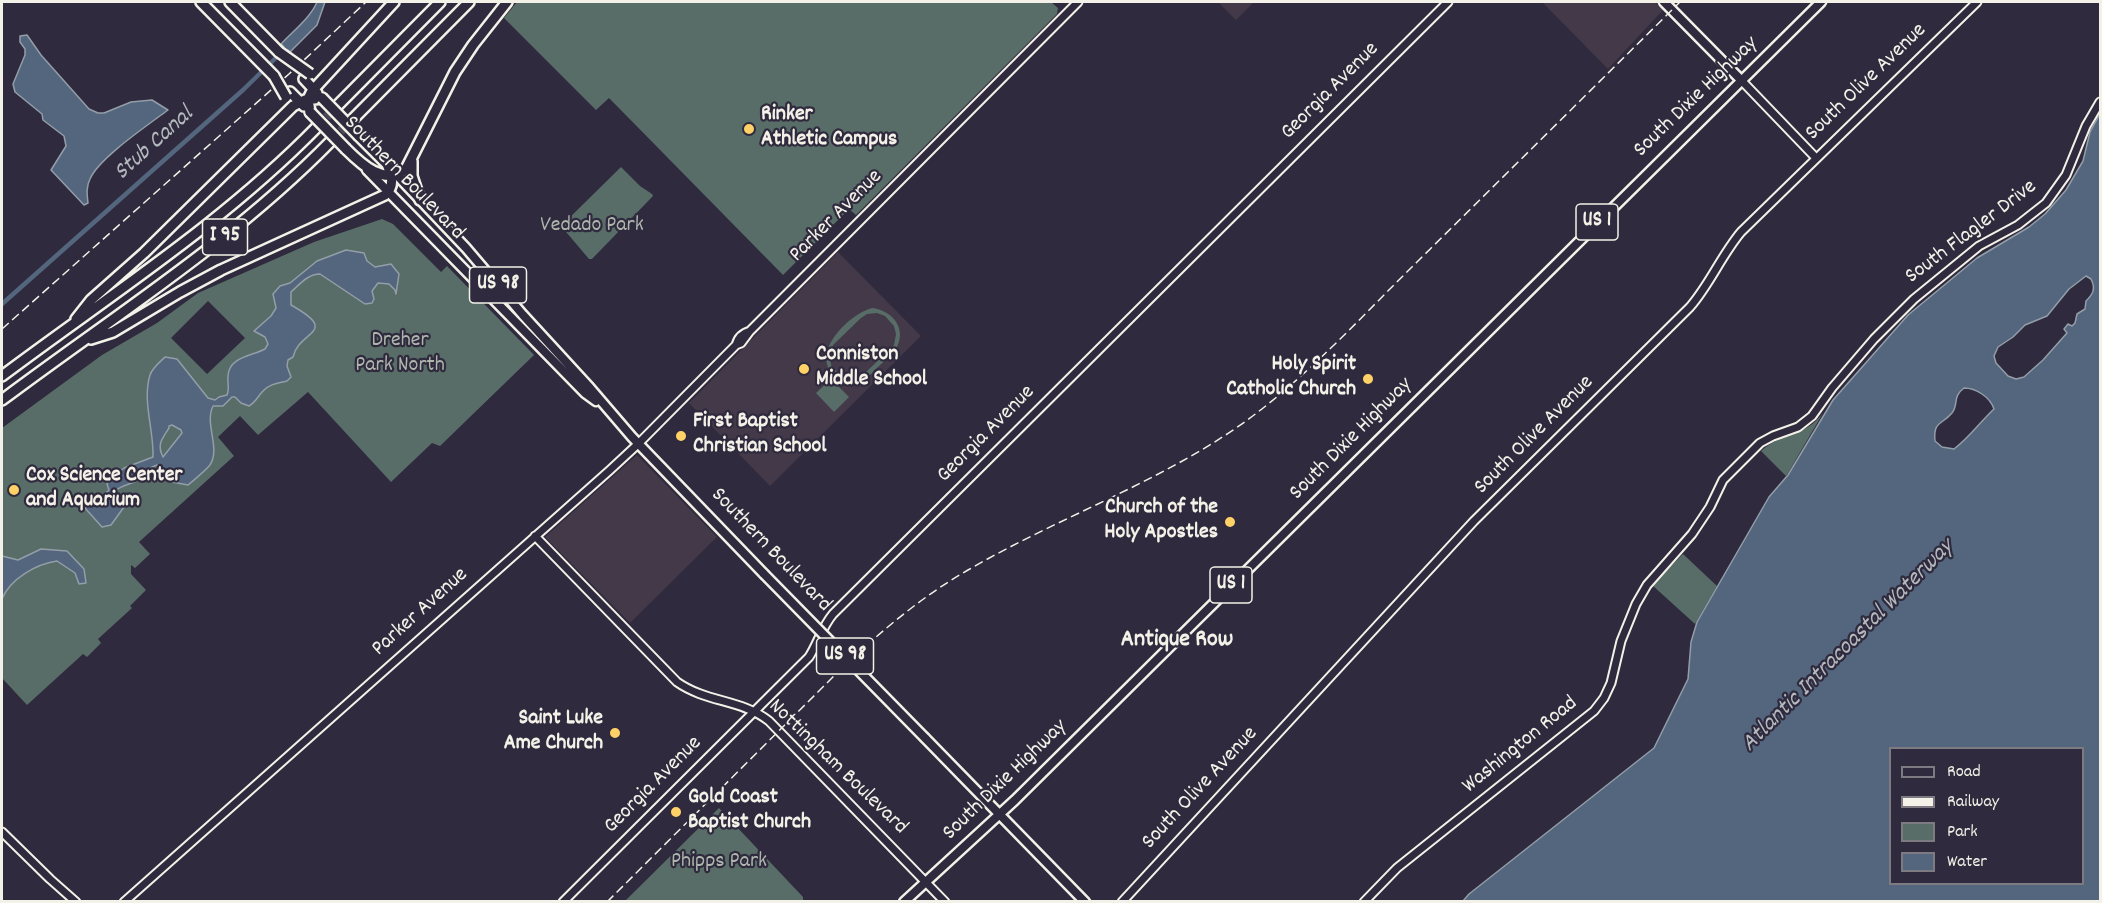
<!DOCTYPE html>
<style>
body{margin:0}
#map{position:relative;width:2102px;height:903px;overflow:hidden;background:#2f2a3d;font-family:Dekko,sans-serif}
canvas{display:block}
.frame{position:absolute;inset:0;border:3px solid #f4f1e8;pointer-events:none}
.legend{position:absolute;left:1889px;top:747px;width:195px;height:138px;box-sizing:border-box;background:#2f2a3d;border:2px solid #7e7a81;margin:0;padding:8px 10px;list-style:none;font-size:18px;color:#f4f1e8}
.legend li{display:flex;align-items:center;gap:12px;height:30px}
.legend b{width:30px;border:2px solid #7e7a81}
</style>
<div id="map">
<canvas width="2102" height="903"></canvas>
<div class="frame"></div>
<ul class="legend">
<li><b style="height:8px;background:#2f2a3d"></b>Road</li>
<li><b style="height:8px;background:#f4f1e8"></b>Railway</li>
<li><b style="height:16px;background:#586d68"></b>Park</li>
<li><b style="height:16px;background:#53667e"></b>Water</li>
</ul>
</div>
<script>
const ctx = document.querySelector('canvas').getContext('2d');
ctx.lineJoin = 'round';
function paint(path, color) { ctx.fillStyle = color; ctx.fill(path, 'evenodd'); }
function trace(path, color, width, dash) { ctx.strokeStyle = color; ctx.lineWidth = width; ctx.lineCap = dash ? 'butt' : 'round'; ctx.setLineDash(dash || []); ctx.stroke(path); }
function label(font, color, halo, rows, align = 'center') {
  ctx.font = font + ' Dekko,sans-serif'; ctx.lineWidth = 4.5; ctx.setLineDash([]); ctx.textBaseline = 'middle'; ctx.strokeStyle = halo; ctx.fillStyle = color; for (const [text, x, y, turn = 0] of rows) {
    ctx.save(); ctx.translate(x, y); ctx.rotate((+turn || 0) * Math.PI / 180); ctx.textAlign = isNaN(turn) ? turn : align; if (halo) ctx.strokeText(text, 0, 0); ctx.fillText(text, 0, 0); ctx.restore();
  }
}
const built = new Path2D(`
 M1218,2H1254L1236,20Z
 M1542,2H1655L1663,10L1608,69Z
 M838,252L921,336L770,486L689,403Z
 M637,455L717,537L630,623L545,537Z`);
const green = new Path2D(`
 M517,2H1051L1058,8L1057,14L856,215L849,209L783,275L609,98L596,110L504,18Z
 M621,167L640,186L652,194L653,196L592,259H589L561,226Z
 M382,219L393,224L441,272L447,266L534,355L440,446L432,443L391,482L308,392L258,435L240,416L218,437L234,456L139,542L150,554L135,568L131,565V574L146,590L130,606L132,608L98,639L101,643L87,657L83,654L27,705L2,678V428L102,355L157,323L198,293L314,242ZM208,301L245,338L207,374L171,338Z
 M872,308C891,310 907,327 897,347C893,355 884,361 878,367C870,375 864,383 851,383C842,383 837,380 832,373C812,350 850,314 872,308ZM877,313L885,316L894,326L896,334L894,345L861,377L847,379L841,376L831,365L830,357L833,345L861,318L867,314Z
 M831,379L849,397L834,412L816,393Z
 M1823,413L1788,473L1786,476L1761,451C1782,432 1804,438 1823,413Z
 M1683,554L1717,586L1695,624L1652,585Z
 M719,808L803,897V901H625Z`);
const water = new Path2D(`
 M317,2H325L317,25L290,52L281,44C293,31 311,17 317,2Z
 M27,35L41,55L89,109L98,113H104L131,102L152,100L168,110C148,125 99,158 90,179C86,187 87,194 88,203L84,205L51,170L66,146L64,136L43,120L42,114L15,92L13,84L25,55V49L20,42V36Z
 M2100,114V901H1463L1469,894L1654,748L1688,679L1691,642L1697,622L1769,497L1788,475L1833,400L1908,315L1977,258L2029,227L2045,214L2066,190L2083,161L2090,132ZM2086,276L2091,279C2096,289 2093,294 2086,301L2085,309L2077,314L2075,323L2072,326L2068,324L2064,329L2067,333L2043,360L2024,377L2016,379L2008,376L1996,363L1994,356L1998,347L2013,337L2025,325L2047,316L2069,289ZM1964,388C1976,388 1990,397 1994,409C1980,422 1969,438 1954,449L1942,447L1935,441C1933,421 1942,425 1952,413C1959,404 1952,397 1964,388ZM2082,748V884H1890V748Z
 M346,250L364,253L367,261L375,267L391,264L399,274L396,294L395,290L389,284L378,283L372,291L374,299L372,303L365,304L320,274C308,274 300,284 291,292V305C341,333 299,330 293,357L288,360L287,366L291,377L287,381C279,383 269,384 263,391C258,396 256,402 249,406L241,403L235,397H232L223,406H213C204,424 221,448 210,465C204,472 195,479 188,485L172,482L157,465C146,468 146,475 138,480C130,485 123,484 115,491V494L122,500L124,507L111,525L102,527L85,508C93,502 103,497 109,490L107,484L110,479L124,468L153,457C154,430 142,401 150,375C152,368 160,362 165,357L177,359L208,398L215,400L219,397L227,395C230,388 227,383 228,376C229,357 252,356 265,349L268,344L265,337L254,331L271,316L276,308L273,294L280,286L290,283L317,261ZM172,425L181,430L182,433L163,457C157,445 161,440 169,428V426Z
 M41,549L67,551L84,569L86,583L79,584L75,573L57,561C36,564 10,579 2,599V556L18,560Z`);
const canal = new Path2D(`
 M2,304L243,90L289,45`);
const highwayTunnel = new Path2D(`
 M317,127L338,105
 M331,141L352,120`);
const secondary = new Path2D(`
 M1741,80L1816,158
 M736,345C738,337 743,333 750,331
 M535,536L677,682C707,703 741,699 769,721L945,902
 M2,832L50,879L76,902
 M124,902L610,470L638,444L736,345L741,343L750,331L1078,2
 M563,902L809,657C818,643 822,627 833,614L1448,2
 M1122,902L1474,521L1690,307C1710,284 1721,256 1741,232L1977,2
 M1364,902L1397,868L1594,711L1604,698L1611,683L1621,641L1636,604L1647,585L1692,534L1710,507L1723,480L1760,443L1773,436L1798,427L1812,416L1832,388L1874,339L1914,299L1979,246L2018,225L2046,203L2066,175L2086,126L2100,102`);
const primary = new Path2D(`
 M1664,2L1741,80
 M367,170L585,393L596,401
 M393,171L466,248L523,315L590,388L632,437L764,574
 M925,738L1085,902
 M904,902L1015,800L1821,2`);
const highway = new Path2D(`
 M201,2L274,76
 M230,2L279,52
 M304,79L317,93
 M290,92L304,106
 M338,105L440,2
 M310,112L308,99L312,91L394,2
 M352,120L469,2
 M346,149C362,165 384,186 406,169L455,72L473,45L507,2
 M412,161V176L420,200
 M76,319L91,300L144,253L293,106L305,100L322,98
 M91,339L113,332L180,292L221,270L385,195C395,186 392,176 387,164L359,136
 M2,376C110,295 222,224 317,127
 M2,400C114,316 232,242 331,141`);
const rail = new Path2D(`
 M2,329L289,74L366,2
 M607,902L840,670C880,632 921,597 968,570C1059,517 1161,482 1246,421C1309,375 1362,316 1417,262C1505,175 1593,88 1680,2`);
const primaryBridge = new Path2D(`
 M764,574L925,738`);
const highwayBridge = new Path2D(`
 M279,52L310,74
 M274,76L286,97
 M322,98L359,136
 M310,112L346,149`);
const markers = [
 [749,129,6,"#ffd166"],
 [804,369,6,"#ffd166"],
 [1368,379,6,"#ffd166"],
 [681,436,6,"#ffd166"],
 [14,490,6,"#ffd166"],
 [1230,522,6,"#ffd166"],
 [615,733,6,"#ffd166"],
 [676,812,6,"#ffd166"]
];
const shields = [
 [1597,222,42],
 [225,237,45],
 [498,285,57],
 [1231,585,42],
 [845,656,57]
];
const shieldNames = [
 ["US 1",1597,222],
 ["I 95",225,237],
 ["US 98",498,285],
 ["US 1",1231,585],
 ["US 98",845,656]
];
const streetNames = [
 ["South Olive Avenue",1867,83,-44],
 ["Georgia Avenue",1331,92,-45],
 ["South Dixie Highway",1697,98,-44],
 ["Southern Boulevard",403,179,46],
 ["Parker Avenue",837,217,-45],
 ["South Flagler Drive",1972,233,-37],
 ["Georgia Avenue",987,435,-45],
 ["South Olive Avenue",1535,436,-45],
 ["South Dixie Highway",1352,440,-45],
 ["Southern Boulevard",770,551,46],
 ["Parker Avenue",421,613,-42],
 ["Washington Road",1521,746,-39],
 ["Nottingham Boulevard",837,768,44],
 ["South Dixie Highway",1006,781,-44],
 ["Georgia Avenue",654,786,-45],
 ["South Olive Avenue",1201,789,-47]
];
const poiNames = [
 ["Rinker",761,116],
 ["Athletic Campus",761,141],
 ["Conniston",816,356],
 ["Middle School",816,381],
 ["Holy Spirit",1356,366,"right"],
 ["Catholic Church",1356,391,"right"],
 ["First Baptist",693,423],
 ["Christian School",693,448],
 ["Cox Science Center",26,477],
 ["and Aquarium",26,502],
 ["Church of the",1218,509,"right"],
 ["Holy Apostles",1218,534,"right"],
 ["Saint Luke",603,720,"right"],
 ["Ame Church",603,745,"right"],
 ["Gold Coast",688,799],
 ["Baptist Church",688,824]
];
const parkNames = [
 ["Vedado Park",592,227],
 ["Dreher",400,342],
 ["Park North",400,367],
 ["Phipps Park",719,863]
];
const waterNames = [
 ["Stub Canal",155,145,-42],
 ["Atlantic Intracoastal Waterway",1849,647,-45]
];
const neighbourhoodNames = [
 ["Antique Row",1177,642]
];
paint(built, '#433949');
paint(green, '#586d68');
paint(water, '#53667e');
trace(water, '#939ea8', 1.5);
trace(canal, '#53667e', 4.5);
trace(highwayTunnel, '#4d4857', 9, [9, 4.5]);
trace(secondary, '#f4f1e8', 11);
trace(primary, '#f4f1e8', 13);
trace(highway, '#f4f1e8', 14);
trace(secondary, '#2f2a3d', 7);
trace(primary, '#2f2a3d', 8);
trace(highway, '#2f2a3d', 9);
trace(rail, '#f4f1e8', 1.5, [9, 4.5]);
trace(primaryBridge, '#f4f1e8', 13, []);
trace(highwayBridge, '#f4f1e8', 14, []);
trace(primaryBridge, '#2f2a3d', 8);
trace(highwayBridge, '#2f2a3d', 9);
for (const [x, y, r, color] of markers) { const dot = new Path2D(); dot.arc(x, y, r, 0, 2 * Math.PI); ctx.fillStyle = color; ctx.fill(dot); trace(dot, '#2f2a3d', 2); }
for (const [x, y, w] of shields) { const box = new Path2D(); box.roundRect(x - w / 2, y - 18, w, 36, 4.5); ctx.fillStyle = '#2f2a3d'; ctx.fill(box); trace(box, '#f4f1e8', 1.5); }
label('bold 21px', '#f4f1e8', null, shieldNames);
label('22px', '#f4f1e8', '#2f2a3d', streetNames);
label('bold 22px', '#f4f1e8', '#2f2a3d', poiNames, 'left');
label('22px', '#aeb6ae', '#2f2a3d', parkNames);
label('italic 24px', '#b4b9be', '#2f2a3d', waterNames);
label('bold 24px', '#f4f1e8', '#2f2a3d', neighbourhoodNames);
</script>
